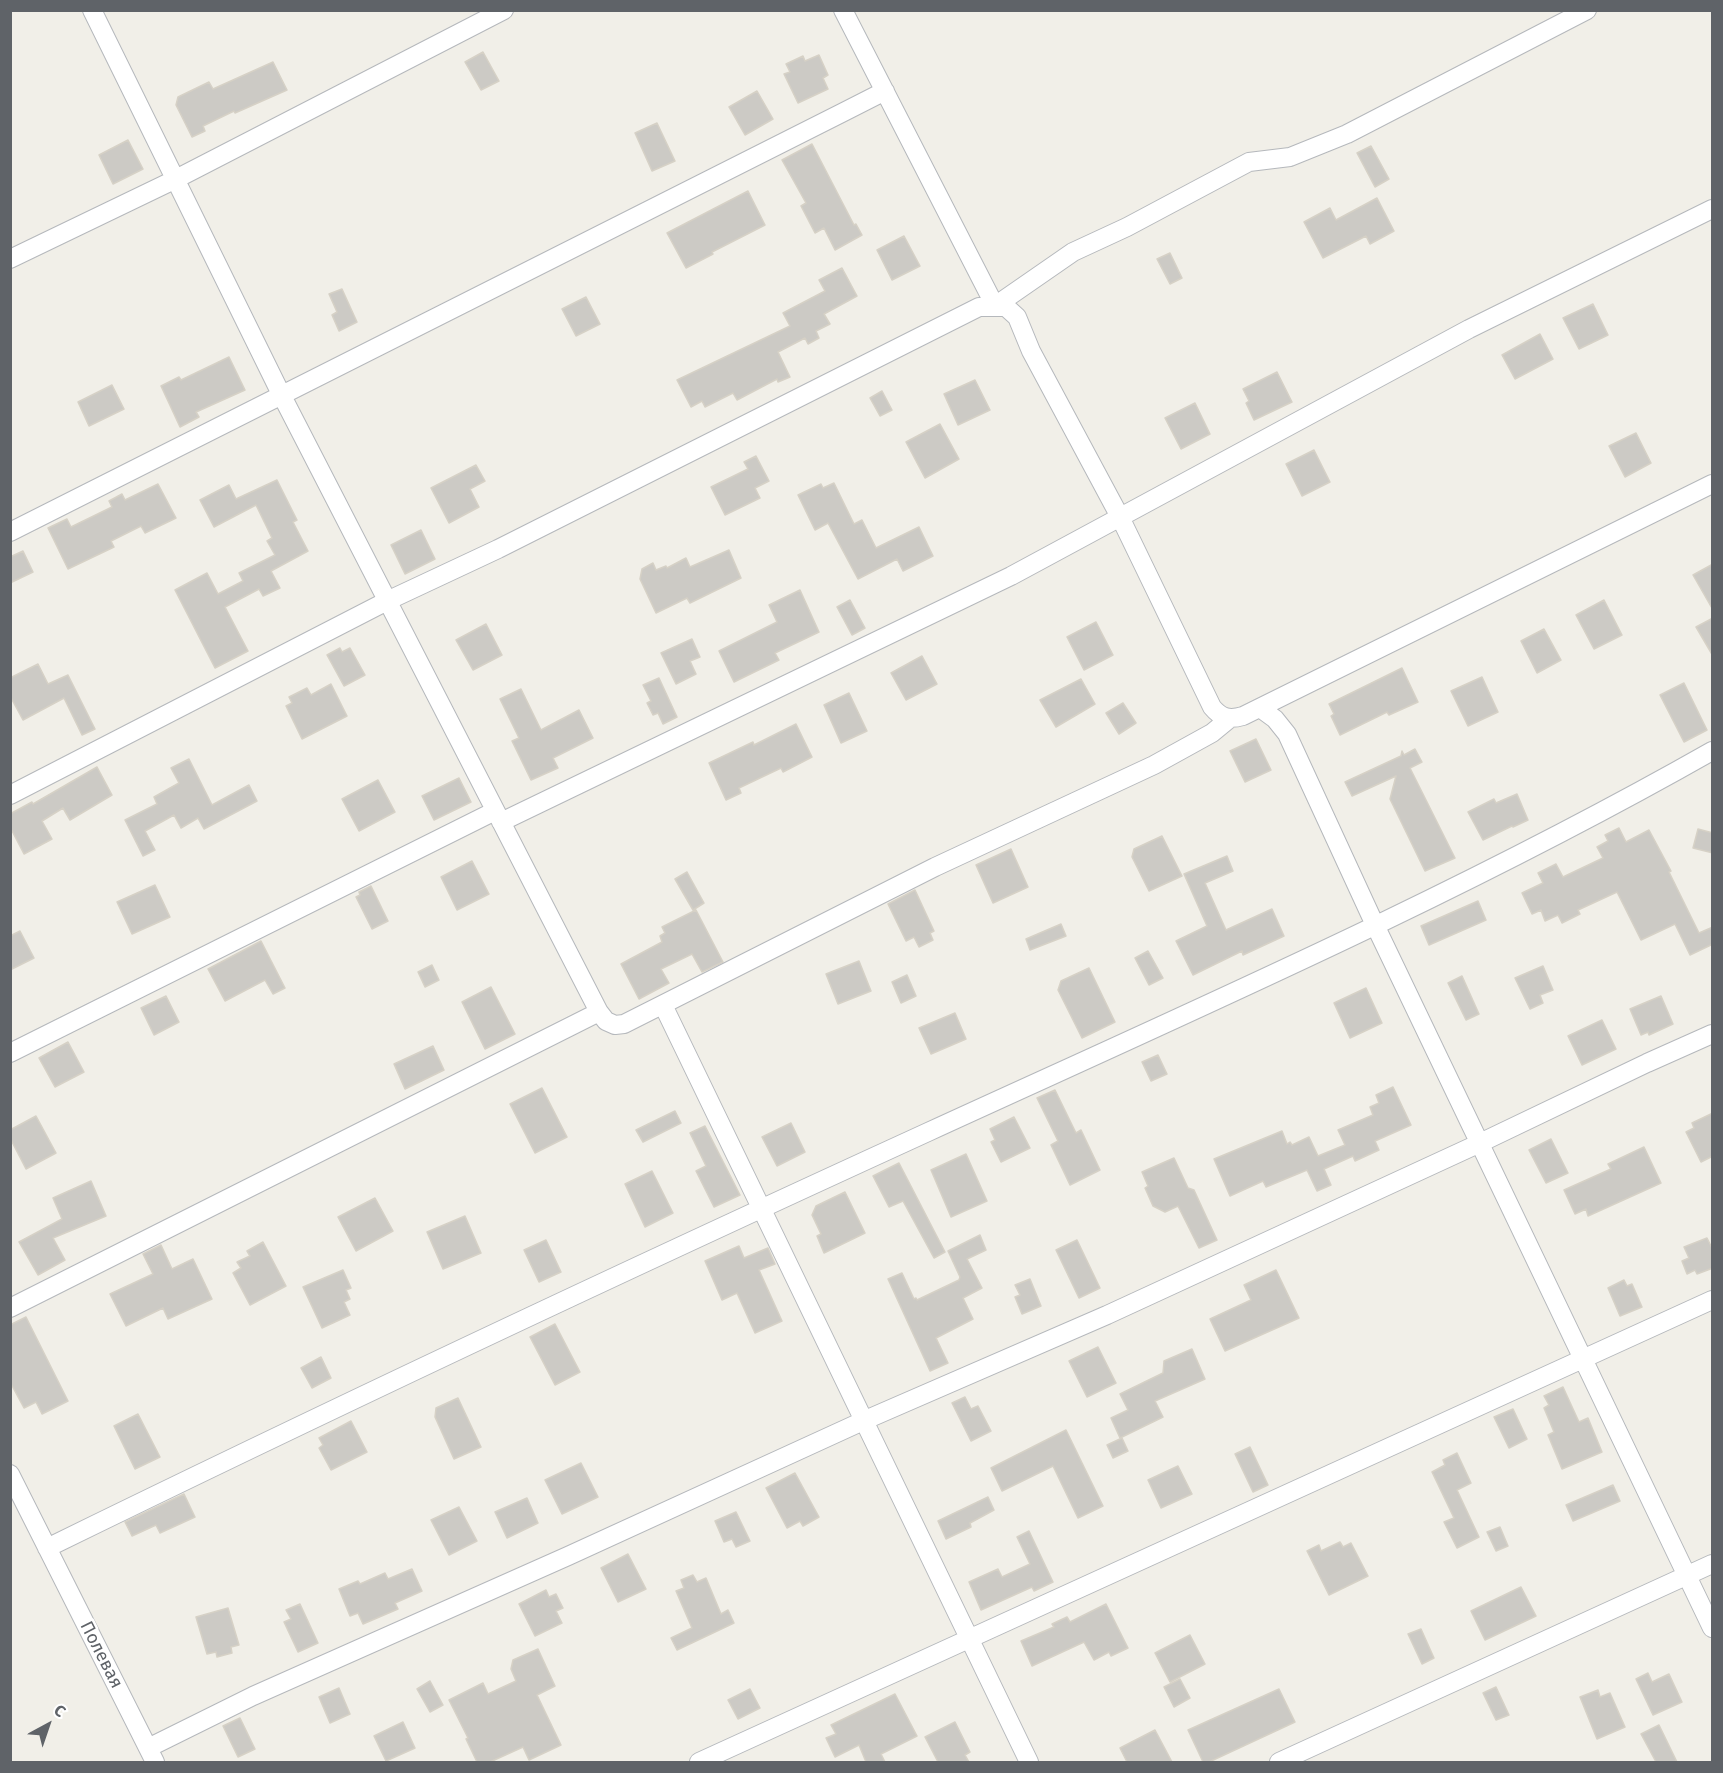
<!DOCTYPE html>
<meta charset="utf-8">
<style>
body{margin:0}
#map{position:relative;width:1723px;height:1773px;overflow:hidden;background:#f1efe8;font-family:"Fira Sans",sans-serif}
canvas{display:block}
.frame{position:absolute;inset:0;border:12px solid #5f6368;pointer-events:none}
.north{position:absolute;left:18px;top:1695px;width:60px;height:60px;-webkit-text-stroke:4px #fff;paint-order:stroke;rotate:40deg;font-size:16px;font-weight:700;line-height:24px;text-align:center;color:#5f6368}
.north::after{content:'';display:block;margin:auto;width:21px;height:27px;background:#5f6368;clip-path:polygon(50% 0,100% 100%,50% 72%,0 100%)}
</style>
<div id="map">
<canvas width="1723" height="1773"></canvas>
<div class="frame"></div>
<div class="north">С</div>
</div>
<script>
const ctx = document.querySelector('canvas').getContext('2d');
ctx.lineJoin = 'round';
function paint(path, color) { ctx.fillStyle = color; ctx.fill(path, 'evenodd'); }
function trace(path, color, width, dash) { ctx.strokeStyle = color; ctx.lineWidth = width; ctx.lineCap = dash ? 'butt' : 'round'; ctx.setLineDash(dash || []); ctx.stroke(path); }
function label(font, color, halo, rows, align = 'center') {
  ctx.font = font + ' "Fira Sans",sans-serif'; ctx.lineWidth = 5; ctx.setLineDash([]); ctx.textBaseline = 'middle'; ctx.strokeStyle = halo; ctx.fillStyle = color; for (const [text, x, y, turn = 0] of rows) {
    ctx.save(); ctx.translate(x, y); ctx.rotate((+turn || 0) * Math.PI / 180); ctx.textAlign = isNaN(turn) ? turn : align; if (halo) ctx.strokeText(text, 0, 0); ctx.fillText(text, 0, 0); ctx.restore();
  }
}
const building = new Path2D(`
 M483,52L499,81L481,90L465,62Z
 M819,55L828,75L823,78L828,89L798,103L784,74L790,72L786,64L803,56L805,61Z
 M273,62L287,90L235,113L234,111L203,126L205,131L192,137L176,105L178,97L209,82L213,89Z
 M757,91L773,119L745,135L729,107Z
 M657,123L675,161L652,171L635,133Z
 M128,140L143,169L113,184L99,155Z
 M812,144L854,225L856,224L862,235L835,250L824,228L815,233L801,206L806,203L782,160Z
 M1371,146L1389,179L1375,187L1357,153Z
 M748,191L765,225L712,252L713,254L686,268L667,233Z
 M1377,198L1394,231L1370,244L1366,236L1323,258L1304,222L1330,208L1336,220Z
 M904,236L920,266L892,280L877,250Z
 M1170,253L1182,278L1170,284L1157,259Z
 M842,268L857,296L824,314L830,324L816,331L819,338L808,344L805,338L778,352L790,377L778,382L777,379L737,400L733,393L705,407L702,401L691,407L677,380L790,326L783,313L825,291L819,280Z
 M342,289L357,322L339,331L332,315L337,312L329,294Z
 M586,297L600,324L576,336L562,309Z
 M1593,304L1608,335L1579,349L1563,318Z
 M1540,334L1553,359L1515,379L1502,355Z
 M229,357L245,390L196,412L199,417L180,427L161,386L179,377L181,380Z
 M1277,372L1292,402L1254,420L1246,403L1249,401L1243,389Z
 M975,380L990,410L958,425L944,394Z
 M112,385L124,409L89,426L78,402Z
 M882,391L892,410L880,416L870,398Z
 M1195,403L1210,434L1181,449L1165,418Z
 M940,424L959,459L925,478L906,442Z
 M1636,433L1651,463L1625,477L1609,446Z
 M1314,450L1330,482L1302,496L1286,464Z
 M756,456L769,481L755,488L760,498L725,515L711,487L748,469L744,462Z
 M476,465L485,481L470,489L479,507L449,523L431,488Z
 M277,480L297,520L293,522L308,551L271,571L280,588L263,596L259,589L225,607L248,651L215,668L175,590L207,573L218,594L243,581L239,573L275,555L267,541L272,538L256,505L214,527L200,500L229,485L236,499Z
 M834,483L854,524L862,520L876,548L919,527L933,556L903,571L897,559L858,579L828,523L815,530L798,495L821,484L823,488Z
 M158,484L176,518L145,533L141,526L111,541L114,547L68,569L48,528L67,519L71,527L112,507L109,501L122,494L125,500Z
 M421,530L435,559L405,574L391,545Z
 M729,550L741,578L690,603L687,598L656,613L640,579L642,569L653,563L656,570L666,566L667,568L686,558L690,567Z
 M23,551L33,572L10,583V557Z
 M1713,564V610L1693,575Z
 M800,590L819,632L775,653L779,660L734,682L719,651L777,622L769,605Z
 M850,600L865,628L852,635L837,607Z
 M1604,600L1622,635L1594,649L1576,615Z
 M1713,618V656L1696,627Z
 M1096,622L1113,655L1084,670L1067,637Z
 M486,624L502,655L473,670L456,640Z
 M1544,629L1561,660L1537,673L1521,641Z
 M692,639L700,657L690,661L696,674L676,684L661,653Z
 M340,648L342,652L350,648L365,675L344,686L327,655Z
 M922,656L937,684L906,700L891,673Z
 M38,664L48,684L68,675L95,729L82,735L64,698L23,720L10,696V678Z
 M1402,668L1418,702L1389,715L1387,712L1340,735L1331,716L1334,714L1329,704Z
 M1482,677L1498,712L1468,726L1451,691Z
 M659,678L677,717L663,724L658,713L653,715L647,703L651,701L643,685Z
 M1081,679L1095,704L1056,727L1040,700Z
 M1684,683L1707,730L1684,742L1660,695Z
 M331,684L347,716L302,739L286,706L292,703L289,697L307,688L311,695Z
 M521,689L541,730L579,710L593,738L553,758L558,768L531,780L512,741L519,738L500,699Z
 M849,693L867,731L841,743L824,705Z
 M1123,703L1136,723L1119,734L1106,713Z
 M796,724L812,757L783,772L781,768L739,788L741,793L726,800L709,763L753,742L754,745Z
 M1256,739L1271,770L1245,782L1230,751Z
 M1415,749L1422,762L1410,768L1455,858L1425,871L1390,799L1396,776L1352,796L1345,782L1401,756L1402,751L1404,755Z
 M189,759L212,805L249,785L257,801L204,829L198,818L181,828L174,815L145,831L155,850L143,856L125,820L157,804L154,797L179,783L171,768Z
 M97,767L112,795L70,820L63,808L42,821L52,839L24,854L10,827V814L32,802L33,804Z
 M459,778L471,802L434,820L422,796Z
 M378,780L395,812L359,831L342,799Z
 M1517,794L1528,820L1513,827L1512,826L1483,840L1468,812L1494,799L1496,803Z
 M1619,828L1626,842L1649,830L1671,871L1669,872L1699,933L1713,927V944L1690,955L1675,924L1641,940L1617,892L1578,910L1580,914L1562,923L1558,915L1545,921L1541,910L1532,914L1522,893L1543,883L1538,873L1556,864L1563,877L1603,858L1597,847L1608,841L1605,835Z
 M1698,829L1713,833V853L1693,848Z
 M1162,836L1182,876L1149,891L1132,857L1134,849Z
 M1011,849L1028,887L993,903L976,865Z
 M1227,856L1233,871L1205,883L1226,930L1272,909L1284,936L1243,955L1242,951L1193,975L1176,941L1207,926L1184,874Z
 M472,861L489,894L457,910L441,877Z
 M687,872L704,903L693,910L675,879Z
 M155,885L170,917L132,934L117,902Z
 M371,886L388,921L372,929L356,897L360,895L359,892Z
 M915,890L934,931L930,933L933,940L919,947L914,937L906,941L888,904Z
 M1478,901L1486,920L1429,945L1421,926Z
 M696,910L723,962L702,972L692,954L661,969L669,983L639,999L621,964L662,942L660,936L665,933L662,927Z
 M1061,924L1066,936L1030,950L1026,939Z
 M20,931L34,958L10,970V936Z
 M261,941L285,988L273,994L265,980L225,1001L208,969Z
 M1148,951L1163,978L1149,985L1135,958Z
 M859,961L871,991L838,1004L826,974Z
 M432,965L439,980L425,987L418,972Z
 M1543,966L1553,990L1540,995L1543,1003L1530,1009L1515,978Z
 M1089,968L1115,1022L1082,1038L1058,990L1061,981Z
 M907,975L916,996L901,1003L892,982Z
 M1462,976L1479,1014L1466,1020L1448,983Z
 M491,987L515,1034L485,1049L462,1002Z
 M1366,988L1382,1023L1350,1038L1334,1003Z
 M166,996L179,1022L154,1035L141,1008Z
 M1661,996L1673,1024L1649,1035L1648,1032L1641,1035L1630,1009Z
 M955,1013L966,1039L931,1054L919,1028Z
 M1602,1020L1616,1049L1582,1065L1568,1036Z
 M68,1042L84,1072L55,1087L39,1058Z
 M433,1046L444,1070L405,1089L394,1064Z
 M1158,1055L1167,1074L1151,1081L1142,1062Z
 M1393,1087L1411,1125L1375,1141L1379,1150L1355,1161L1353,1156L1324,1169L1331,1185L1317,1191L1307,1170L1266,1187L1263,1181L1230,1196L1214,1159L1282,1131L1287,1144L1290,1142L1292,1145L1309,1137L1318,1156L1345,1145L1338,1130L1373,1115L1370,1107L1379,1103L1376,1095Z
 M542,1088L567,1137L535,1153L510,1104Z
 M1055,1090L1076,1133L1081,1130L1100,1170L1070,1185L1051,1145L1058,1141L1037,1098Z
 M675,1111L681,1123L643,1142L636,1130Z
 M1713,1113V1156L1701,1162L1686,1132L1694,1128L1692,1123Z
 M36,1116L56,1153L26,1169L10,1138V1130Z
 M1014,1117L1030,1148L1001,1162L991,1142L995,1140L990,1129Z
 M791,1123L805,1152L777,1166L762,1137Z
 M705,1126L740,1195L714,1207L696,1171L706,1166L690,1133Z
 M1551,1139L1568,1173L1546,1183L1529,1150Z
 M1644,1147L1661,1183L1588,1216L1586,1209L1575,1214L1564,1190L1611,1169L1608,1164Z
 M966,1154L987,1201L951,1217L931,1170Z
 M1174,1158L1188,1188L1194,1190L1217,1240L1199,1248L1178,1206L1165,1212L1153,1206L1145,1188L1148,1186L1142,1172Z
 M899,1163L945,1252L934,1258L903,1201L889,1207L873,1176Z
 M652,1171L673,1213L645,1227L625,1184Z
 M91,1181L106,1216L53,1238L65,1260L38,1275L19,1242L62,1219L53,1198Z
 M845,1192L865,1233L824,1253L817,1236L821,1234L812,1215L816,1206Z
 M375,1198L393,1231L356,1251L338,1217Z
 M465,1216L481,1253L443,1269L427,1232Z
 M980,1235L986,1250L967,1259L982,1288L963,1298L973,1319L936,1338L948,1363L930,1371L888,1279L902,1273L914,1299L916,1298L917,1300L959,1280L960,1277L948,1251Z
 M1707,1238L1713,1250V1268L1697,1274L1695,1270L1687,1274L1682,1261L1689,1258L1684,1247Z
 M546,1240L561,1272L539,1282L524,1250Z
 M1077,1240L1100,1288L1079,1298L1056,1250Z
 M263,1242L286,1286L250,1305L233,1273L241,1268L237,1262L250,1256L247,1251Z
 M161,1245L172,1269L193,1259L212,1299L168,1319L163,1308L126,1326L110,1294L153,1274L143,1254Z
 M739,1246L744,1258L768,1248L775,1264L759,1270L782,1321L755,1333L737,1293L722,1300L705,1261Z
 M343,1270L351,1288L346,1290L350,1299L344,1302L350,1315L322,1328L303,1287Z
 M1276,1270L1299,1318L1225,1351L1210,1319L1251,1300L1244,1285Z
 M1030,1279L1041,1306L1022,1314L1015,1297L1020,1295L1015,1285Z
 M1624,1280L1627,1286L1632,1284L1642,1307L1620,1316L1608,1288Z
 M26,1317L68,1401L42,1414L36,1402L24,1408L10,1382V1325Z
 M555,1324L580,1372L555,1385L530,1337Z
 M1098,1347L1116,1383L1087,1397L1069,1361Z
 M1192,1349L1205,1379L1155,1401L1163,1417L1120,1438L1111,1418L1128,1410L1120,1394L1163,1373L1164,1361Z
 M321,1357L331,1378L312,1388L301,1368Z
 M1563,1387L1579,1422L1588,1418L1602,1452L1562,1469L1548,1435L1554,1432L1544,1408L1549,1405L1544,1396Z
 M965,1397L971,1409L978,1406L991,1431L971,1441L952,1403Z
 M458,1398L481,1447L454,1459L435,1417L436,1408Z
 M1513,1409L1527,1439L1509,1448L1494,1417Z
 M138,1414L160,1457L135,1469L114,1426Z
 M351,1421L367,1452L331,1470L319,1448L323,1445L319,1438Z
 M1066,1430L1103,1506L1078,1518L1053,1466L1002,1491L991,1468Z
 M1122,1438L1128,1451L1113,1458L1107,1445Z
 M1250,1447L1268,1485L1253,1492L1235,1454Z
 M1457,1453L1471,1483L1457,1490L1479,1537L1457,1548L1444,1522L1454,1518L1432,1472L1445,1465L1443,1460Z
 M581,1463L598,1497L562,1514L545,1480Z
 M1178,1466L1192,1494L1161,1508L1148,1480Z
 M795,1473L819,1517L803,1526L800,1521L787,1528L766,1488Z
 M1613,1485L1620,1501L1573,1521L1566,1505Z
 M184,1494L195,1517L160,1533L156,1525L132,1536L125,1522Z
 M988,1497L994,1510L970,1523L971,1527L946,1539L938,1521Z
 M527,1498L538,1523L507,1538L495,1512Z
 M459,1507L477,1541L449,1555L431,1520Z
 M736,1512L750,1541L736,1547L732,1539L724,1542L715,1521Z
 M1500,1527L1508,1546L1496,1551L1487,1532Z
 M1029,1531L1053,1582L1034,1591L1032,1587L981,1610L969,1582L998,1569L1002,1577L1030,1564L1017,1537Z
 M1340,1542L1343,1547L1351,1543L1368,1576L1329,1595L1307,1551L1319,1545L1321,1551Z
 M628,1554L646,1589L618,1602L601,1568Z
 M412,1569L422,1591L395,1603L398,1609L363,1624L358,1613L350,1616L339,1589L358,1581L360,1584L385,1573L388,1579Z
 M693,1575L697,1582L706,1578L721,1614L728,1610L734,1623L677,1650L671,1638L692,1628L676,1591L684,1588L681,1580Z
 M1521,1587L1536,1616L1485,1640L1471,1611Z
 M546,1590L549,1597L556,1594L563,1608L556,1611L562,1623L535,1636L519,1604Z
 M300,1604L318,1643L298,1652L284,1622L291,1619L286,1610Z
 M1106,1604L1128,1648L1111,1656L1109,1652L1094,1660L1084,1642L1032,1666L1021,1641L1054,1627L1052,1624L1067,1617L1070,1622Z
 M228,1608L239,1645L231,1647L232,1653L217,1657L216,1652L207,1654L196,1617Z
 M1421,1629L1434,1658L1422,1664L1408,1634Z
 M1190,1635L1205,1664L1170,1682L1155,1653Z
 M538,1649L555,1686L537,1695L561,1745L529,1760L523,1747L490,1762H477L466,1739L468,1738L449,1700L483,1683L488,1694L516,1681L511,1669L513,1660Z
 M1648,1673L1652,1682L1669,1674L1682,1702L1653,1715L1636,1679Z
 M1180,1679L1190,1698L1174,1707L1164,1687Z
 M430,1681L443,1705L430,1712L417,1689Z
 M1496,1687L1509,1715L1496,1720L1483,1693Z
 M339,1688L350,1714L330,1723L319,1697Z
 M750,1689L760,1708L738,1719L728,1700Z
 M1279,1689L1295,1722L1209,1762H1203L1188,1730Z
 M1598,1690L1600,1697L1610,1693L1625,1727L1597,1739L1580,1697Z
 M895,1694L917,1736L881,1754L885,1762H866L859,1745L835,1757L826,1738L836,1734L831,1725Z
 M240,1718L255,1749L238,1757L223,1726Z
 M403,1722L415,1748L386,1761L374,1736Z
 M955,1722L970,1752L965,1755L969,1762H938L925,1737Z
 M1659,1725L1677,1762H1656L1641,1734Z
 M1155,1730L1172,1762H1127L1120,1748Z`);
const street = new Path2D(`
 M92,10L281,394L599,1012L606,1021L615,1025L624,1024L935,867L1154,765L1212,733L1229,719
 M843,10L995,306
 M10,259L174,180L504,10
 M995,306L1073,252L1127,227L1249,162L1290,157L1347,134L1587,10
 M10,532C301,383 594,239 885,91
 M1260,708L1275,719L1287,734L1375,925L1712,1628
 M10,795L387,601L498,549L979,307H1006L1017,317L1031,351L1120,517L1212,707C1221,718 1229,720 1243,716L1712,484
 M501,822L1011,576L1469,329L1712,209
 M663,1005L1029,1762
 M10,1053L495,811
 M10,1308L599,1012
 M10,1474L155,1762
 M47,1548C339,1405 633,1267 928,1132C1192,1011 1460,894 1712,751
 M148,1748L253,1696L568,1556L863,1421L1107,1315L1480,1143L1647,1063L1712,1034
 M699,1762L1712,1300
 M1279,1762L1712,1564`);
const streetNames = [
 ["Полевая",101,1655,63]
];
paint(building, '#cccac5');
trace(building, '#d6d1c6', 1.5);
trace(street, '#b5b8bc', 20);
trace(street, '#fff', 18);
label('18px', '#5f6368', '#fff', streetNames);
</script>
